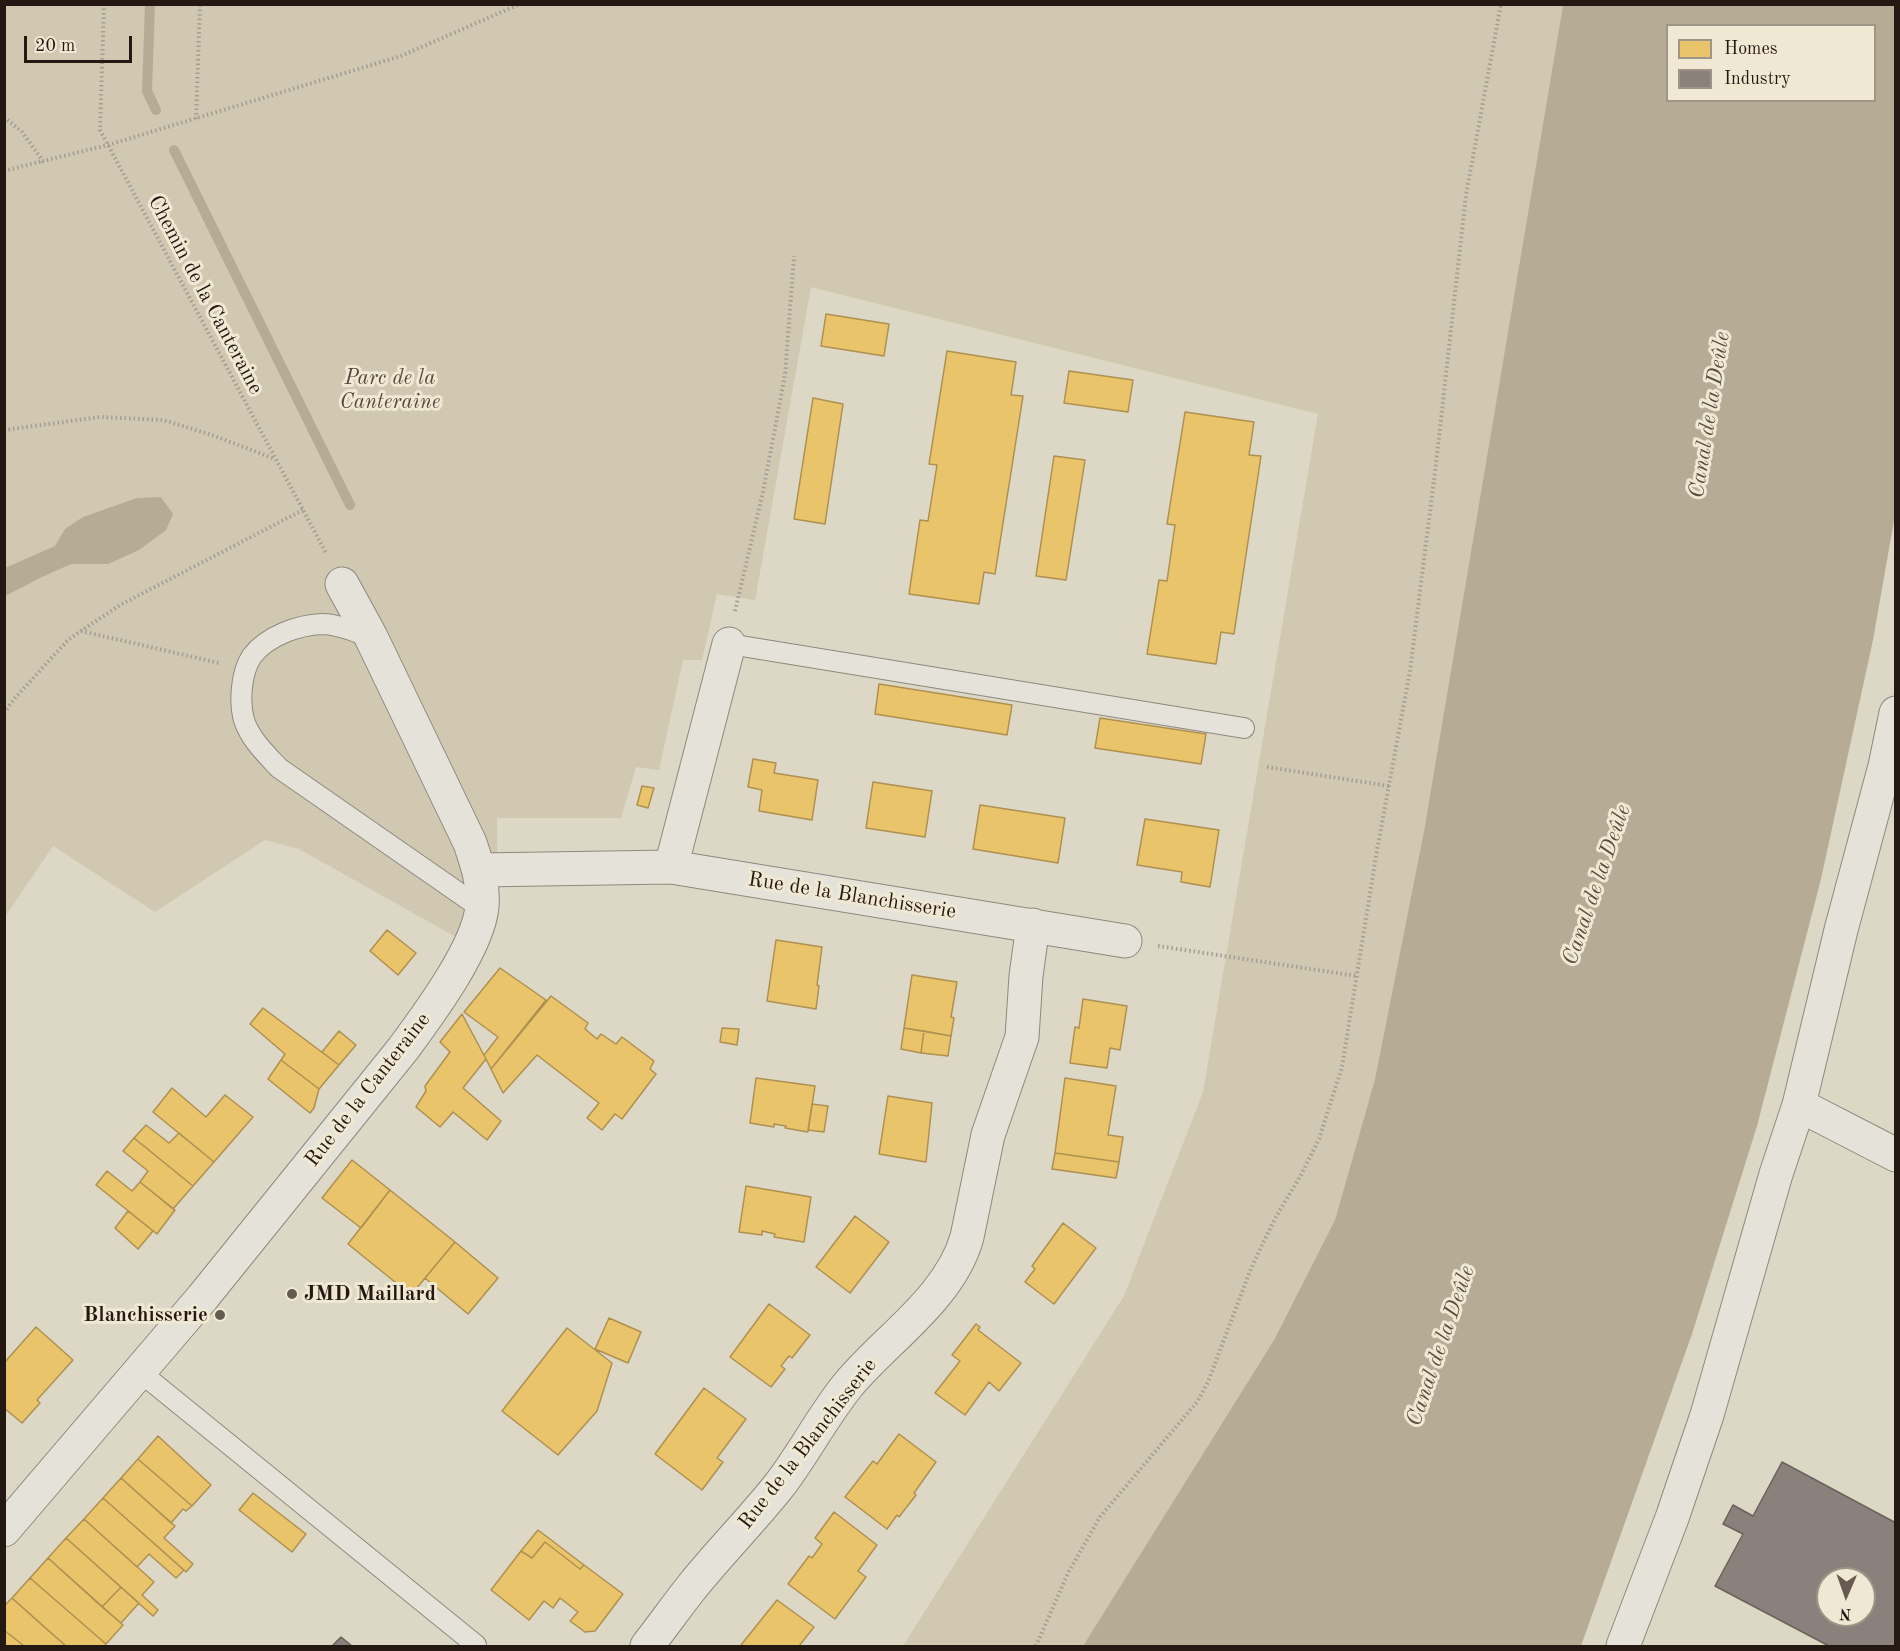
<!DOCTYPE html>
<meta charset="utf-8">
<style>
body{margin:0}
#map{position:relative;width:1900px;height:1651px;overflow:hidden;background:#ddd7c5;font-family:"Old Standard TT",serif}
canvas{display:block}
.frame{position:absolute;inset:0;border:6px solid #241813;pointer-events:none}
.legend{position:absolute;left:1666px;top:24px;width:210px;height:78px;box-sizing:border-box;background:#efe9d3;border:2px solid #9e9586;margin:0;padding:8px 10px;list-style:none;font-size:18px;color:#241813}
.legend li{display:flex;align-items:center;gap:12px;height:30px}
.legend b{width:30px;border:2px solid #9e9586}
.north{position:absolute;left:1816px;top:1567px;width:60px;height:60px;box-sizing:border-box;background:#efe9d3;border:2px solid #9e9586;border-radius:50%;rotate:182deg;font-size:16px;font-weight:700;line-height:24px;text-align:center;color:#241813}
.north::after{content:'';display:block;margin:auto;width:21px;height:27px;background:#655b51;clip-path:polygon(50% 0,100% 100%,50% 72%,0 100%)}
.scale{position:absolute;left:24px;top:36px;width:108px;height:27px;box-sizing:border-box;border:3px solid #241813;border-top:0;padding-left:8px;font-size:18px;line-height:21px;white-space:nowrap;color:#241813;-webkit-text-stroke:4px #efe9d3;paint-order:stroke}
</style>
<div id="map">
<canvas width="1900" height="1651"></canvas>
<div class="frame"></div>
<ul class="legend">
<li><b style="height:16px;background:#e9c46a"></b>Homes</li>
<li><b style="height:16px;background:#8a817c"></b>Industry</li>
</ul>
<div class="north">N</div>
<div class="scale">20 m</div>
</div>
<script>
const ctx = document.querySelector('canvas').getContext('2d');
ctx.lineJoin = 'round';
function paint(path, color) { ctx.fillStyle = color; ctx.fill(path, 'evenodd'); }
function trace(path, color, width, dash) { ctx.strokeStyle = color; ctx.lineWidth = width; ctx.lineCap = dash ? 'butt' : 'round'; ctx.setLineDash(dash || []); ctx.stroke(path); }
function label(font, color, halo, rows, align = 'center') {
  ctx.font = font + ' "Old Standard TT",serif'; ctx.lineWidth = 6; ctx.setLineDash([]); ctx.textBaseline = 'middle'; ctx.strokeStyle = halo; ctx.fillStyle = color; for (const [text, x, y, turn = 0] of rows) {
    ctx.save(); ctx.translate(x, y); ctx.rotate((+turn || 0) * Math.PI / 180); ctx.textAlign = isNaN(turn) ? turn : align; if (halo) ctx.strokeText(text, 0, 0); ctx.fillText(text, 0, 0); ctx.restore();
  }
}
const green = new Path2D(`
 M4,5H1563L1424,831L1375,1079L1335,1220L1274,1340L1083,1646H903L1124,1296L1203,1092L1318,414L811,287L755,600L717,594L702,660H683L659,770L636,767L621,818H497V853L456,937L299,849L265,840L155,912L53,846L5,917Z`);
const water = new Path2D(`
 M1563,5H1895L1896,509L1873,640L1821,879L1757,1126L1692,1334L1581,1646H1083L1274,1340L1335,1220L1375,1079L1424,831ZM1668,26H1874V100H1668Z
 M161,497L173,514L166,530L139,550L108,564H71L40,578L5,596V568L55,546L65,529L83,517L137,498Z`);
const homes = new Path2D(`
 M826,314L889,324L884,356L821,346Z
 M947,351L1016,362L1011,395L1023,396L995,574L984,572L979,604L909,594L920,520L928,521L937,465L929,464Z
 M1069,371L1133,380L1128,412L1064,403Z
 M813,398L843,404L825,524L794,519Z
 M1185,412L1254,422L1249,455L1261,456L1234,634L1221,632L1216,664L1147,654L1159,580L1167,581L1175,525L1167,524Z
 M1054,456L1085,460L1066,580L1036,576Z
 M879,684L1012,705L1007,735L875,714Z
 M1100,718L1206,734L1201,764L1095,748Z
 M753,759L776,763L774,773L818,780L812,820L759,811L762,790L748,787Z
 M873,782L932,791L925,837L866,828Z
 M642,786L654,788L648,808L637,805Z
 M980,805L1065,818L1058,863L973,849Z
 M1145,819L1219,830L1210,887L1181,882L1182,872L1137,865Z
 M387,930L416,953L398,975L370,951Z
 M776,940L822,947L817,985L819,986L816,1009L767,1001Z
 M500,968L546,1000L491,1069L484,1055L498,1037L464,1012Z
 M912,975L957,982L951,1017L954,1018L951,1036L904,1028Z
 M551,996L588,1023L585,1029L597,1039L601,1034L616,1044L622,1037L654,1061L650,1069L656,1074L622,1119L615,1114L602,1130L587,1118L599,1103L537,1055L503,1093L491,1069Z
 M1083,999L1127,1006L1120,1050L1110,1048L1107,1068L1070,1063L1075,1027L1079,1028Z
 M263,1008L339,1065L319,1089L281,1060L285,1054L250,1024Z
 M462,1014L486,1059L463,1088L501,1121L487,1140L453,1112L440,1127L416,1107L426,1091L425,1086L450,1052L440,1042Z
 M722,1028L739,1029L737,1045L720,1042Z
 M904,1028L924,1031L921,1053L901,1049Z
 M339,1031L356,1045L339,1065L322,1052Z
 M924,1031L951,1036L948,1056L921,1053Z
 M281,1060L319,1089L314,1108L310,1113L268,1079Z
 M756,1078L815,1086L808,1132L785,1128L786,1126L774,1124V1127L750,1123Z
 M1065,1078L1116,1086L1108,1135L1123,1137L1119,1162L1055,1153Z
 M172,1088L206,1117L225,1095L253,1117L214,1162L153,1112Z
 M888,1096L932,1103L926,1162L879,1154Z
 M812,1104L828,1106L824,1132L808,1130Z
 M146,1125L169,1143L179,1133L214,1162L193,1186L134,1138Z
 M134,1138L193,1186L173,1209L140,1182L148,1171L123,1151Z
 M1055,1153L1119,1162L1116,1178L1052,1169Z
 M352,1160L390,1190L361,1228L322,1198Z
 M107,1171L132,1191L140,1182L175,1210L157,1234L96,1185Z
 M746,1186L811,1197L804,1242L774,1237L775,1234L762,1231V1235L739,1232Z
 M390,1190L455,1242L411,1295L348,1244Z
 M128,1211L153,1231L138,1249L115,1228Z
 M855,1216L889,1242L850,1293L816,1267Z
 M1063,1223L1096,1248L1054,1304L1025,1282L1035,1269L1032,1266Z
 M455,1242L498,1278L468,1314L425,1278Z
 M769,1304L810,1335L792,1358L789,1356L781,1366L785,1369L771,1387L730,1357Z
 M609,1318L641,1332L628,1363L595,1349Z
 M976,1324L980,1327L978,1330L1021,1363L999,1391L989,1382L965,1415L935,1393L960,1361L952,1355Z
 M36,1327L73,1360L37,1400L40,1403L22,1423L4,1408V1363Z
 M567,1328L612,1363L597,1411L558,1455L502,1411Z
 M704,1388L746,1419L717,1458L723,1462L702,1490L655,1454Z
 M899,1434L936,1462L914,1493L916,1495L899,1517L897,1515L887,1529L845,1497L873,1461L877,1464Z
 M158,1436L211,1485L192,1506L138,1459Z
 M138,1459L192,1506L186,1511L183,1509L171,1523L121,1478Z
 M121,1478L175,1526L164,1538L193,1564L186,1572L103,1498Z
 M253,1493L306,1534L292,1552L239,1510Z
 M103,1498L184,1570L176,1578L149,1554L137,1567L84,1519Z
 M834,1512L877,1545L858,1571L866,1577L835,1619L788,1584L809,1556L812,1558L822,1544L815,1538Z
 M84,1519L154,1582L142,1595L158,1610L153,1616L66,1538Z
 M538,1530L584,1565L580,1569L545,1542L532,1558L521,1551Z
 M66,1538L121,1587L102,1607L48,1558Z
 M545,1542L580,1569L584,1565L623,1594L595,1631L585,1632L570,1621L578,1612L560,1598L553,1608L544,1601L529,1620L491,1590L521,1551L532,1558Z
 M48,1558L123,1625L106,1644L30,1578Z
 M30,1578L106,1644L104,1646H66L12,1598Z
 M121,1587L139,1603L121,1623L102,1607Z
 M12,1598L42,1625L66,1646H24L4,1630V1606Z
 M777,1600L814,1627L799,1646H743L741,1645Z
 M4,1630L24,1646H4Z`);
const industry = new Path2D(`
 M1782,1462L1896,1523V1646H1829L1715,1586L1743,1534L1723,1524L1733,1505L1753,1516ZM1828,1579H1864V1615H1828Z
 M341,1637L352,1646H332Z`);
const stream = new Path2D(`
 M150,4L147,91L156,110
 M174,150L350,505`);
const path = new Path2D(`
 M104,4L100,130L326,553
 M4,117L22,132L43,161L108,145L401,56L520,4
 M196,119L200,4
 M4,171L43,161
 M4,430L100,417L163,420L212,435L275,459
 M735,611L763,492L785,375L794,256
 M81,631L219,663
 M4,713L14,699L68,640L81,631L120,605L303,510
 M1267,767L1389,786
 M1158,946L1357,976
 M1036,1646L1068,1573L1100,1517L1197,1402L1208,1382L1250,1271L1263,1243L1277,1215L1301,1175L1319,1139L1342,1067L1377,850L1410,671L1436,464L1466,195L1501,4`);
const lane = new Path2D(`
 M371,637C356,632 338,624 322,624C298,625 267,636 252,656C241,672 239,702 244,720C250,739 266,754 279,768L482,909
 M729,644L1244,728
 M140,1372L476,1645L474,1646`);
const street = new Path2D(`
 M671,867L729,644
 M479,870L671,867L1125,941
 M1799,1105L1896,1155
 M4,1530L203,1297L403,1049C428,1015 478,948 482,907C484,884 477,864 470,843L371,637L342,584
 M647,1646C662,1627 676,1607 691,1588C719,1553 750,1522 778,1487C803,1455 822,1417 848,1385C886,1339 950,1298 967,1237L988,1135L1022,1037L1026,976L1033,925
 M1623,1646L1672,1518L1707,1415L1776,1174L1799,1105L1841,930L1885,766L1896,713`);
const markers = [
 [292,1294,6,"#655b51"],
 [220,1315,6,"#655b51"]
];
const streetNames = [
 ["Chemin de la Canteraine",205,295,62],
 ["Rue de la Blanchisserie",852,896,9],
 ["Rue de la Canteraine",368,1090,-52],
 ["Rue de la Blanchisserie",808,1444,-52]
];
const parkNames = [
 ["Parc de la",390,378],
 ["Canteraine",390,402]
];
const poiNames = [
 ["JMD Maillard",304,1294],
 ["Blanchisserie",208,1315,"right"]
];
const waterNames = [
 ["Canal de la Deûle",1710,415,-81],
 ["Canal de la Deûle",1597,885,-71],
 ["Canal de la Deûle",1441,1346,-71]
];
paint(green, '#d0c8b0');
paint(water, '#b6ac96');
paint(homes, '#e9c46a');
trace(homes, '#ae9050', 1.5);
paint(industry, '#8a817c');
trace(industry, '#6b625c', 1.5);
trace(stream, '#b6ac96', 10);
trace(lane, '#8e897f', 22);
trace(street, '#8e897f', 35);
trace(path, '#a19d96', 4, [1.5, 3]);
trace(lane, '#e5e2d9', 20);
trace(street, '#e5e2d9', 33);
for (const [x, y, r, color] of markers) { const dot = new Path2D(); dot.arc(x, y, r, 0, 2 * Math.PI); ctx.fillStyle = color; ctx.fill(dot); trace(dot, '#efe9d3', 2); }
label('21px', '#241813', '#efe9d3', streetNames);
label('italic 21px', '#55493d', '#efe9d3', parkNames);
label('bold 21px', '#241813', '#efe9d3', poiNames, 'left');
label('italic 22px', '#584c3f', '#efe9d3', waterNames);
</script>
